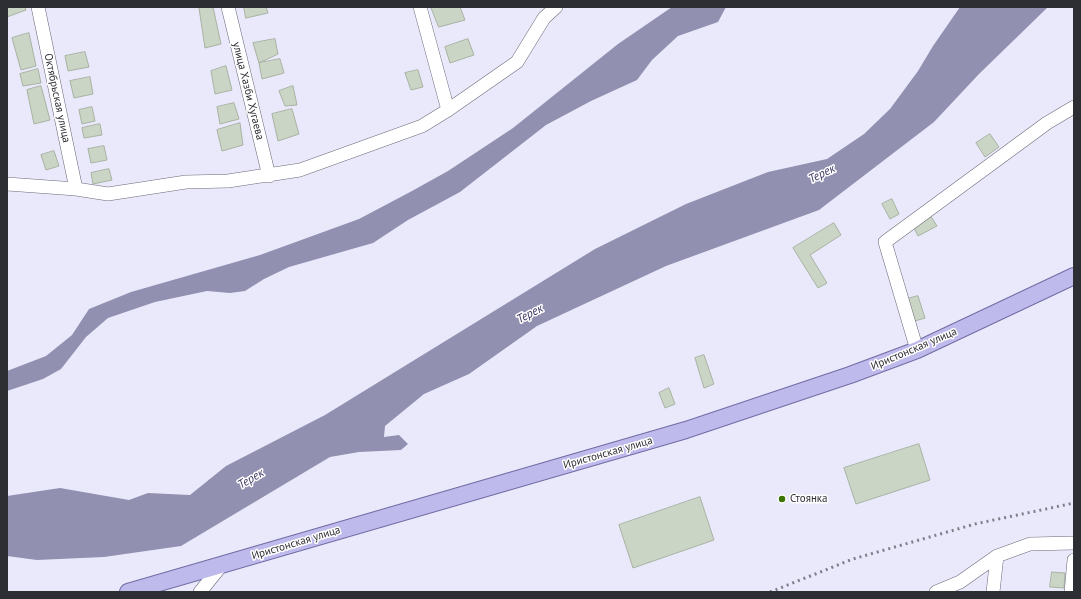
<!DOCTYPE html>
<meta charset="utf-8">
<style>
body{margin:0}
#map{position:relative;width:1081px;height:599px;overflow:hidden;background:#e9e9fb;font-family:"PT Sans",sans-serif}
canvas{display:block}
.frame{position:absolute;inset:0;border:8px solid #2d2d34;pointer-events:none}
</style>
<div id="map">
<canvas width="1081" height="599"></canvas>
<div class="frame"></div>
</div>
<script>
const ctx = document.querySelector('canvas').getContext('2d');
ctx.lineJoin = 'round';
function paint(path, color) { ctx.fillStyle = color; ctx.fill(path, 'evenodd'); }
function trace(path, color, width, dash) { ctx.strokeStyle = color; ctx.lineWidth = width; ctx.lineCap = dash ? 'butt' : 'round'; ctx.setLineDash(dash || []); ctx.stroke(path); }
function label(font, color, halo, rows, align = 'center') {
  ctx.font = font + ' "PT Sans",sans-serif'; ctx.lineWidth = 3; ctx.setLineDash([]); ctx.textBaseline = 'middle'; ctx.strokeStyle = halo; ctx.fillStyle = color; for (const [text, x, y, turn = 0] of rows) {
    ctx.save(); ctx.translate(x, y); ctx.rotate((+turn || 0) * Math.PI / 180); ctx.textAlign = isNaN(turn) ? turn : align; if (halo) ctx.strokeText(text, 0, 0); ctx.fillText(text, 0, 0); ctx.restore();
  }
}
const water = new Path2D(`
 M672,7H726L718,22L678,36L652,60L637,80L591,101L546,125L460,192L408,220L373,243L289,267L264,279L245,291L230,293L207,291L155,302L108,318L86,337L61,369L43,379L7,391V371L46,356L72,335L89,309L131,292L260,255L359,219L412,191L448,171L513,128L618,44Z
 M960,7H1048L979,74L934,122L819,210L666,266L537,326L469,374L424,394L385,426L384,437L399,435L408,444L401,450L359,452L330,457L181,546L104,557L37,560L7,556V496L60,488L129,500L148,493L190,495L226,466L325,415L595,249L686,204L768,172L827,159L864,134L890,109L918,71L933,46Z`);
const building = new Path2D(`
 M7,7H25L26,10L7,17Z
 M213,7L221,44L205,48L199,8Z
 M244,7H266L268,13L246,18Z
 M431,7H460L465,20L439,27Z
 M29,33L36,66L21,70L12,38Z
 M275,39L278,54L259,63L253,43Z
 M468,39L474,55L450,63L445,47Z
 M85,52L89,67L68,71L65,56Z
 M280,59L284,73L262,79L259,63Z
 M226,66L232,90L215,94L211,71Z
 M38,69L41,83L23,86L20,74Z
 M418,70L423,87L411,90L405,73Z
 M90,77L93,94L74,98L70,81Z
 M41,86L50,120L34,124L27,90Z
 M293,86L297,105L285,106L279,91Z
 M234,103L239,119L220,124L217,107Z
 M92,107L95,121L82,124L79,110Z
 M292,109L299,134L278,141L272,114Z
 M240,123L243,145L222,151L217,130Z
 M100,124L102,135L84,138L82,128Z
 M990,134L999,147L985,157L976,143Z
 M104,146L107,160L91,163L88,149Z
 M54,151L59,166L46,170L41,155Z
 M109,169L112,180L93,184L91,173Z
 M892,199L899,214L890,219L882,204Z
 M930,215L937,226L918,236L912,224Z
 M834,223L841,235L810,255L827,283L818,288L793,248Z
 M918,296L925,318L915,321L907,299Z
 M704,355L714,384L704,388L695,358Z
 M669,388L675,404L665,408L659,393Z
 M919,444L930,480L856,504L844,468Z
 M700,497L714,540L633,568L619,525Z
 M1052,572L1065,573L1064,588L1050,587Z`);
const minor = new Path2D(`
 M38,7L76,189
 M228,7L269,176
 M420,7L448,110
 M7,184L76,189L108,194L186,182L228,181L300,170L422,126L448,110L517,62L544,18L556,7
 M917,350L885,242L1047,123L1074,107
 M200,592L221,566
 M936,592L960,582L997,556L1030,544L1074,543
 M993,592L997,556
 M1071,592L1074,560`);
const major = new Path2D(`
 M128,592L686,430L850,375L917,350L1074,276`);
const rail = new Path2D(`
 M770,592L853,559L975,524L1074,503`);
const markers = [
 [782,499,4,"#3c7505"]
];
const streetNames = [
 ["улица Хазби Хугаева",248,91,76],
 ["Октябрьская улица",57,98,78],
 ["Иристонская улица",914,349,-23],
 ["Иристонская улица",608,453,-16],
 ["Иристонская улица",296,543,-17]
];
const poiNames = [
 ["Стоянка",790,499]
];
const waterNames = [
 ["Терек",822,174,-26],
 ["Терек",530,314,-27],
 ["Терек",251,479,-31]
];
paint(water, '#9290b0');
paint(building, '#cad5c5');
trace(building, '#a8b2a2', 1);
trace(minor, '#6b6a7a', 14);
trace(major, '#716ba4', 18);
trace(minor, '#fff', 13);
trace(major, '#bfbaec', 16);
trace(rail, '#7e7e89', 3, [2, 4]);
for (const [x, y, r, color] of markers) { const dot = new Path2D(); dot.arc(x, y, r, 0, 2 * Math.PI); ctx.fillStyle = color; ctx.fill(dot); trace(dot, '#fff', 1.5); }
label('11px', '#2d2d34', '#fff', streetNames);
label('11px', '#2d2d34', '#fff', poiNames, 'left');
label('italic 12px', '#3b3563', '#fff', waterNames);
</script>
